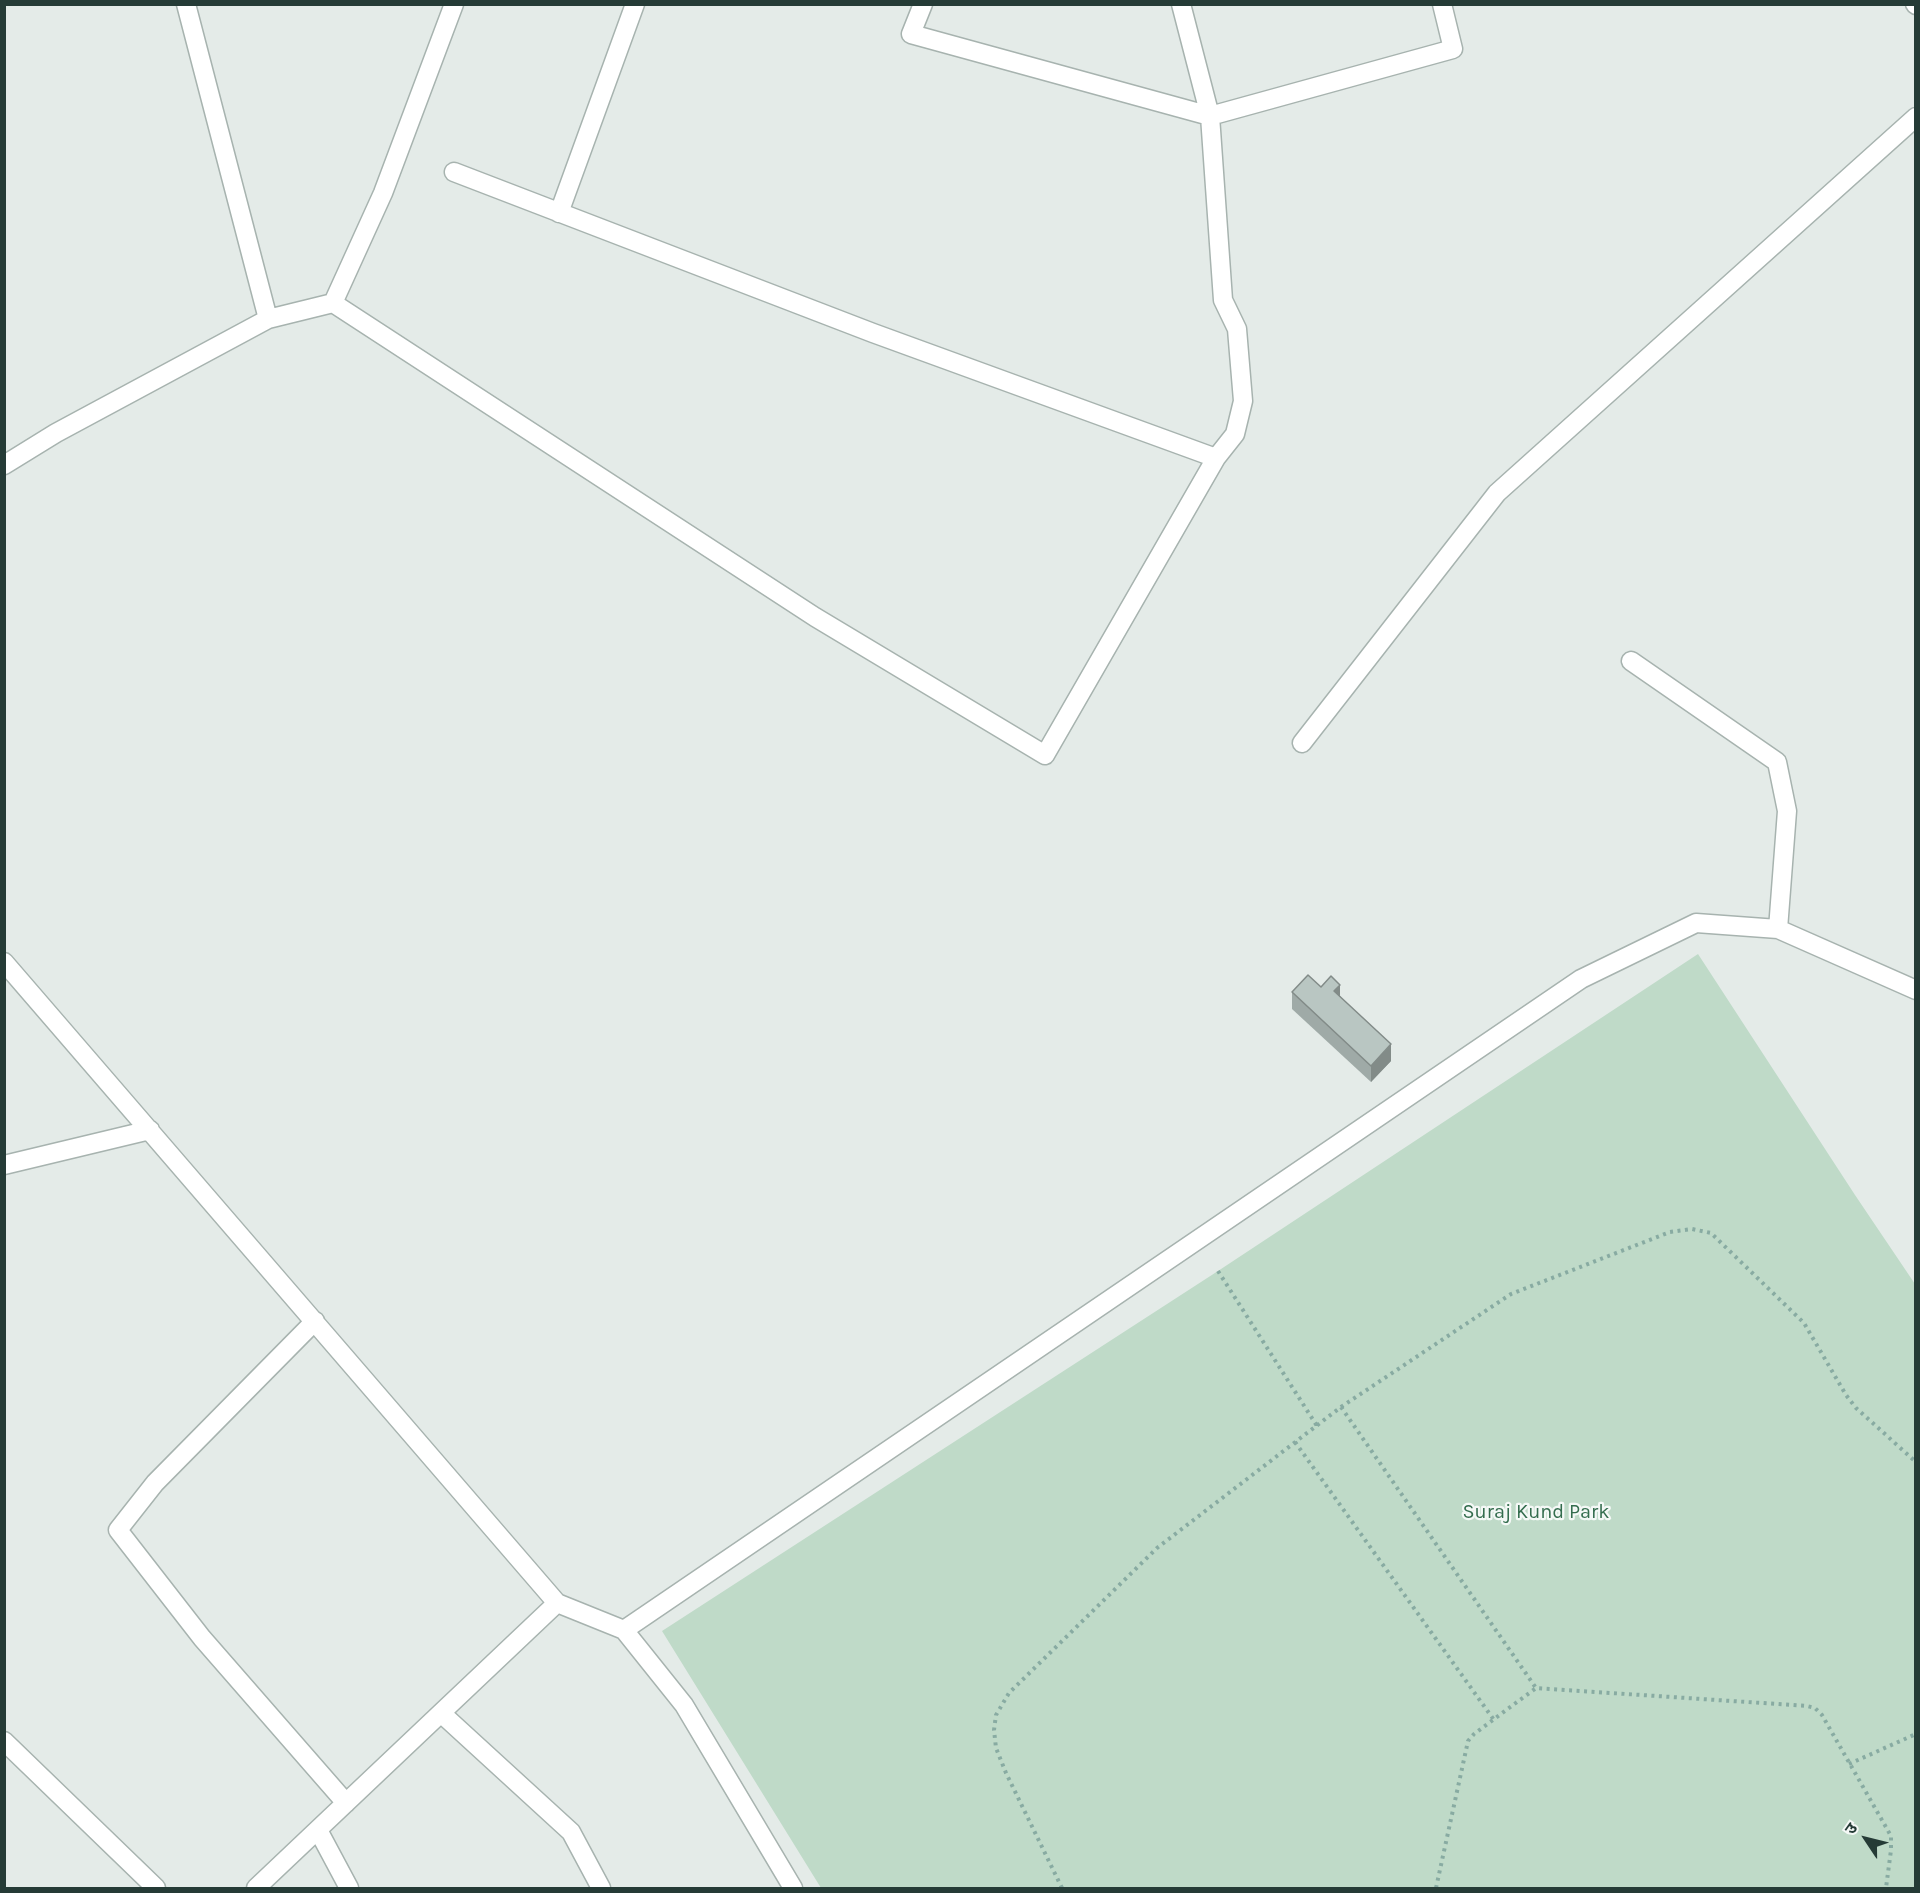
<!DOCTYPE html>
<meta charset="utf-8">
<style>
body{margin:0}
#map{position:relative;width:1920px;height:1893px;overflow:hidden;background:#e4ebe8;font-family:Karla,"Noto Sans Devanagari",sans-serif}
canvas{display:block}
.frame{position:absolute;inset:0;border:6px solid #253b36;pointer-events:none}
.north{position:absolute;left:1836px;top:1809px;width:60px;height:60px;-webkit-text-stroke:4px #f4f8f6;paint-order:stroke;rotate:305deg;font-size:16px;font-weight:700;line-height:24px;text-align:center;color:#253b36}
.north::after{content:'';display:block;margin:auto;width:21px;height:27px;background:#253b36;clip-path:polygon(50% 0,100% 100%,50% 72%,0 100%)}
</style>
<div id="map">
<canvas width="1920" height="1893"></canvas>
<div class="frame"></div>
<div class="north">उ</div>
</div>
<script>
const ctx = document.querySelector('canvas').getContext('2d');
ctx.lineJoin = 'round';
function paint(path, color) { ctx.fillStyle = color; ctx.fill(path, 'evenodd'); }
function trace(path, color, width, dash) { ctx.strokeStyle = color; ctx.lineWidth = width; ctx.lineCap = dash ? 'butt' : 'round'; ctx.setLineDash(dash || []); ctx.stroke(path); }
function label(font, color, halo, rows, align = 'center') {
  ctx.font = font + ' Karla,sans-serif'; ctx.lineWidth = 4.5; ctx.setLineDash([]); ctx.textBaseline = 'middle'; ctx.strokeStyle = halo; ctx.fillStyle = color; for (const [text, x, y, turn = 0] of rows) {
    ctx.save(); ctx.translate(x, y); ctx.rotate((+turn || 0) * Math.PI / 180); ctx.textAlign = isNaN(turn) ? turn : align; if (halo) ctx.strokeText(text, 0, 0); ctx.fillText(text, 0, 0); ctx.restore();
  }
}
const green = new Path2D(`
 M1698,954L1855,1195L1915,1284V1888H868L867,1887L864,1888H821L662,1631L1218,1271Z`);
const path = new Path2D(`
 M1218,1271L1317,1426
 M1341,1407L1536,1688
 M1295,1442L1494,1720
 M1849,1764L1916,1734
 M1062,1888L1006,1773L996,1748L994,1730L996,1715L1009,1693L1157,1548L1341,1407L1511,1294L1670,1232L1692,1229L1711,1233L1804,1323L1846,1395L1856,1408L1916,1462
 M1436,1888L1468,1741L1474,1734L1536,1688L1807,1706L1815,1708L1822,1715L1891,1836V1850L1886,1888`);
const minor = new Path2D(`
 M186,4L268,319
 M1181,4L1210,116L1453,49L1442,4
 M454,172L873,333L1216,458
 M559,213L635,4
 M333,303L383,193L454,4
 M4,465L56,433L268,319L333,303L815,617L1045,755L1216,458L1235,434L1243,401L1237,329L1223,300L1210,116L911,34L923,4
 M1631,661L1777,762L1787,811L1778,929
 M1302,743L1497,493L1916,117
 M4,962L557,1603L624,1630L684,1705L793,1888
 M4,1165L150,1130
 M315,1321L155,1483L118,1530L202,1638L346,1803
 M624,1630L1581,979L1696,923L1778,929L1916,990
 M441,1713L571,1832L601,1888
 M4,1741L156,1888
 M318,1830L349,1888
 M256,1888L557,1603`);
const tertiary = new Path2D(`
 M1915,4L1916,5`);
const wall = new Path2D(`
 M1292,992L1340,996L1391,1061L1371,1082L1292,1009Z`);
const shadedWall = new Path2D(`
 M1340,985V1002L1334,991Z
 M1391,1044V1061L1371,1082V1066Z`);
const building = new Path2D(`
 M1308,975L1321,987L1331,976L1340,985L1334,991L1391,1044L1371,1066L1292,992Z`);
const parkNames = [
 ["Suraj Kund Park",1536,1512]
];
paint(green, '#bfdac8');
trace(minor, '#a7b3af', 21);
trace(tertiary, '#a7b3af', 21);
trace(path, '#88aba2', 4, [3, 4.5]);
trace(minor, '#fff', 18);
trace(tertiary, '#fff', 18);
paint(wall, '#9faaa7');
paint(shadedWall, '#828b88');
paint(building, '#b9c6c2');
trace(building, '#828b88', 1.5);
label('20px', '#346d4e', '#f4f8f6', parkNames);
</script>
